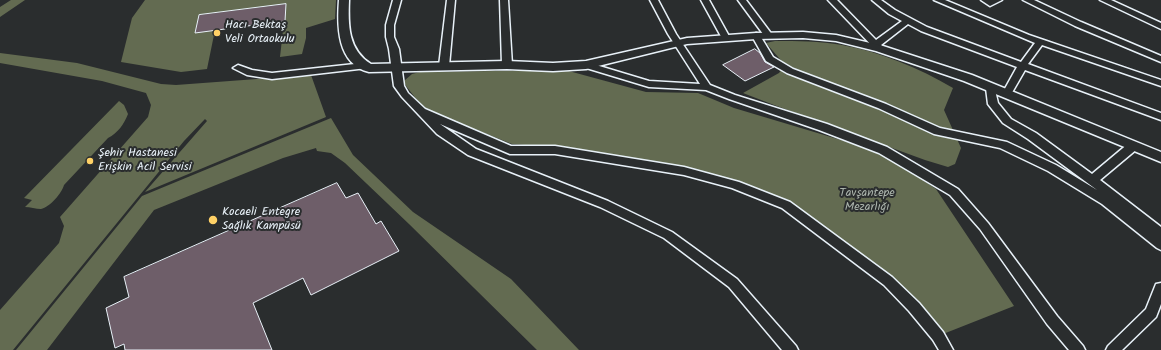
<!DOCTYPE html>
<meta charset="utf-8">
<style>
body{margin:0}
canvas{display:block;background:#2a2d2e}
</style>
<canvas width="1161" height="350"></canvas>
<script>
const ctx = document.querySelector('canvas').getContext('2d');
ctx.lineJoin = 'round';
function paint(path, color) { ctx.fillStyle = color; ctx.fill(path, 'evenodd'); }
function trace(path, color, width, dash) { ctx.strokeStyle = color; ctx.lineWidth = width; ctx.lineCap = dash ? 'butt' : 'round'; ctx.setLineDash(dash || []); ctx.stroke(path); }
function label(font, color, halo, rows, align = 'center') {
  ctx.font = font + ' Kalam,sans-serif'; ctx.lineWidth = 4; ctx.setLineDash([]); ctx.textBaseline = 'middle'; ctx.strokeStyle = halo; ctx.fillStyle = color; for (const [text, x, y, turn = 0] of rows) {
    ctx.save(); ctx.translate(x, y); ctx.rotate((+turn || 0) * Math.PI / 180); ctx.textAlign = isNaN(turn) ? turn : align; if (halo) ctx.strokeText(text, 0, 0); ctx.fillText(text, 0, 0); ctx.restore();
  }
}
const green = new Path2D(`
 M11,0H25L0,17V7Z
 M145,0H336L335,19L306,28V38L302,54L280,57L286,4L199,15L215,30L207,69L181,72L121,62L132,18Z
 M775,41C797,41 820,41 842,45C881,52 919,68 953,88L944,110L961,148L955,164L948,167L925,160L774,105L743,93L779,73L785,65L766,43Z
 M0,53L77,63L161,84L176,85L311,75L326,117L145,192L207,121L205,119L184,141L13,350H0V310L59,243L64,226L60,217L148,117L151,105L146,93L102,81L0,63Z
 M565,70L646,92L698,93L734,108L881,152L936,189L1014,306L938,336L875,264L808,221L736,183L550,147L512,144L424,109L406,86L404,81L412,74L420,72Z
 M119,101L124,105L128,114C124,124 118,133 108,138L64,185C62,193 50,207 41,209C36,209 30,207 25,207L32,200L24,198Z
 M331,118L353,155L413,212L511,279L579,350H537L409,224L345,163L331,153L317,151L316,148L283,158L154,210L47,350H16L142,196Z`);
const building = new Path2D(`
 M286,4L285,21L195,33L199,15Z
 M755,49L760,53L765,62L774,67L745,81L723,65Z
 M337,183L346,198L358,193L376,224L381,221L399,251L311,295L303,278L253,303L272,350H125L124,344L115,348L106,308L129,297L124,277Z`);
const minor = new Path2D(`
 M393,0H401L394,25V37L399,49L404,86L408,93L425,109L511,146H555L684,167L739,182L790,202L892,277L919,303L943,332L953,350H939L933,340L909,311L884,285L782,208L732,188L684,175L555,154H510L440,124L476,149L608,201L672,232L737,279L796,346L798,350H782L729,287L664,238L600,207L468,155L437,134L402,97L394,86L389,49L386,37V25Z
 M447,0H455L449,66L444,69L439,66Z
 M500,0H508L512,65L507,68L502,65Z
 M650,0H658L676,34L710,85L735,95L827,124L887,147L958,189L988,223L1057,316L1083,346L1085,350H1069L1047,324L980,229L950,195L879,153L819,130L729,99L706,90L649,87L583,67L581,65L583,63L586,62L649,81L700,84L668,34Z
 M701,0H709L730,38L729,40H723Z
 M738,0H746L773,36L772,38H766Z
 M828,0H837L876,40L902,21L889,14L872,0H881L895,10L927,27L1021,62L1035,43L934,0H945L1029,35L1161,80V86L1042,45L1028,64L1161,113V120L1025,70L1010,96H1004L1002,94L1017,67L921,31L908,24L881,45L884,48L882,50H876Z
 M981,0H1002L990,6Z
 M1023,0H1034L1081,22L1161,56V62L1075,26Z
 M1100,0H1111L1161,23V29Z
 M756,33L759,34L773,57L793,69L886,104L940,128L1007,142L1056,165L1097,190L1028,139L1003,123L988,104L986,88L988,86H994L998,103L1011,119L1036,133L1092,174L1129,143H1137L1138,146L1137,149L1100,180L1161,227V250L1157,248L1102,204L1048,171L1000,148L934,134L878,108L787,73L766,61L752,36Z
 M364,63L367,64L369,66L367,68L272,79L247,75L233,68L238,65L252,70L272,73Z
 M1161,283V304L1156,317L1122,350H1106L1108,346L1146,309L1156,284Z`);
const tertiary = new Path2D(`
 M339,0H349C348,25 348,50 371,64L507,61L553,63L586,61L687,38L756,33L803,32L836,35L883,46L972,75L1161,152V162L964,81L876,51L836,41L803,38L756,39L687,44L586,69L553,71L507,69L369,72C337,64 337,26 339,0Z`);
const markers = [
 [217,33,4,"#ffd166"],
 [90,161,4,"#ffd166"],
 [213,220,5,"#ffd166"]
];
const poiNames = [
 ["Hacı Bektaş",225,26],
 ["Veli Ortaokulu",225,40],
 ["Şehir Hastanesi",98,154],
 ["Erişkin Acil Servisi",98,168],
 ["Kocaeli Entegre",222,213],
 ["Sağlık Kampüsü",222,227]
];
const parkNames = [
 ["Tavşantepe",867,194],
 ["Mezarlığı",867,208]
];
paint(green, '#636b51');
paint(building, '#6e5e69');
trace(building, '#e8f1f8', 1);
trace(minor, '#e8f1f8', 3);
trace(tertiary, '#e8f1f8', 3);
paint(minor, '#2a2d2e');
paint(tertiary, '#2a2d2e');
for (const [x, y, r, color] of markers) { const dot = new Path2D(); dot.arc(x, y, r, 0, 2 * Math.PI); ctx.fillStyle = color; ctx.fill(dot); trace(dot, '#2a2d2e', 1.5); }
label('12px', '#e8f1f8', '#2a2d2e', poiNames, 'left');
label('12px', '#acb5ad', '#2a2d2e', parkNames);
</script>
